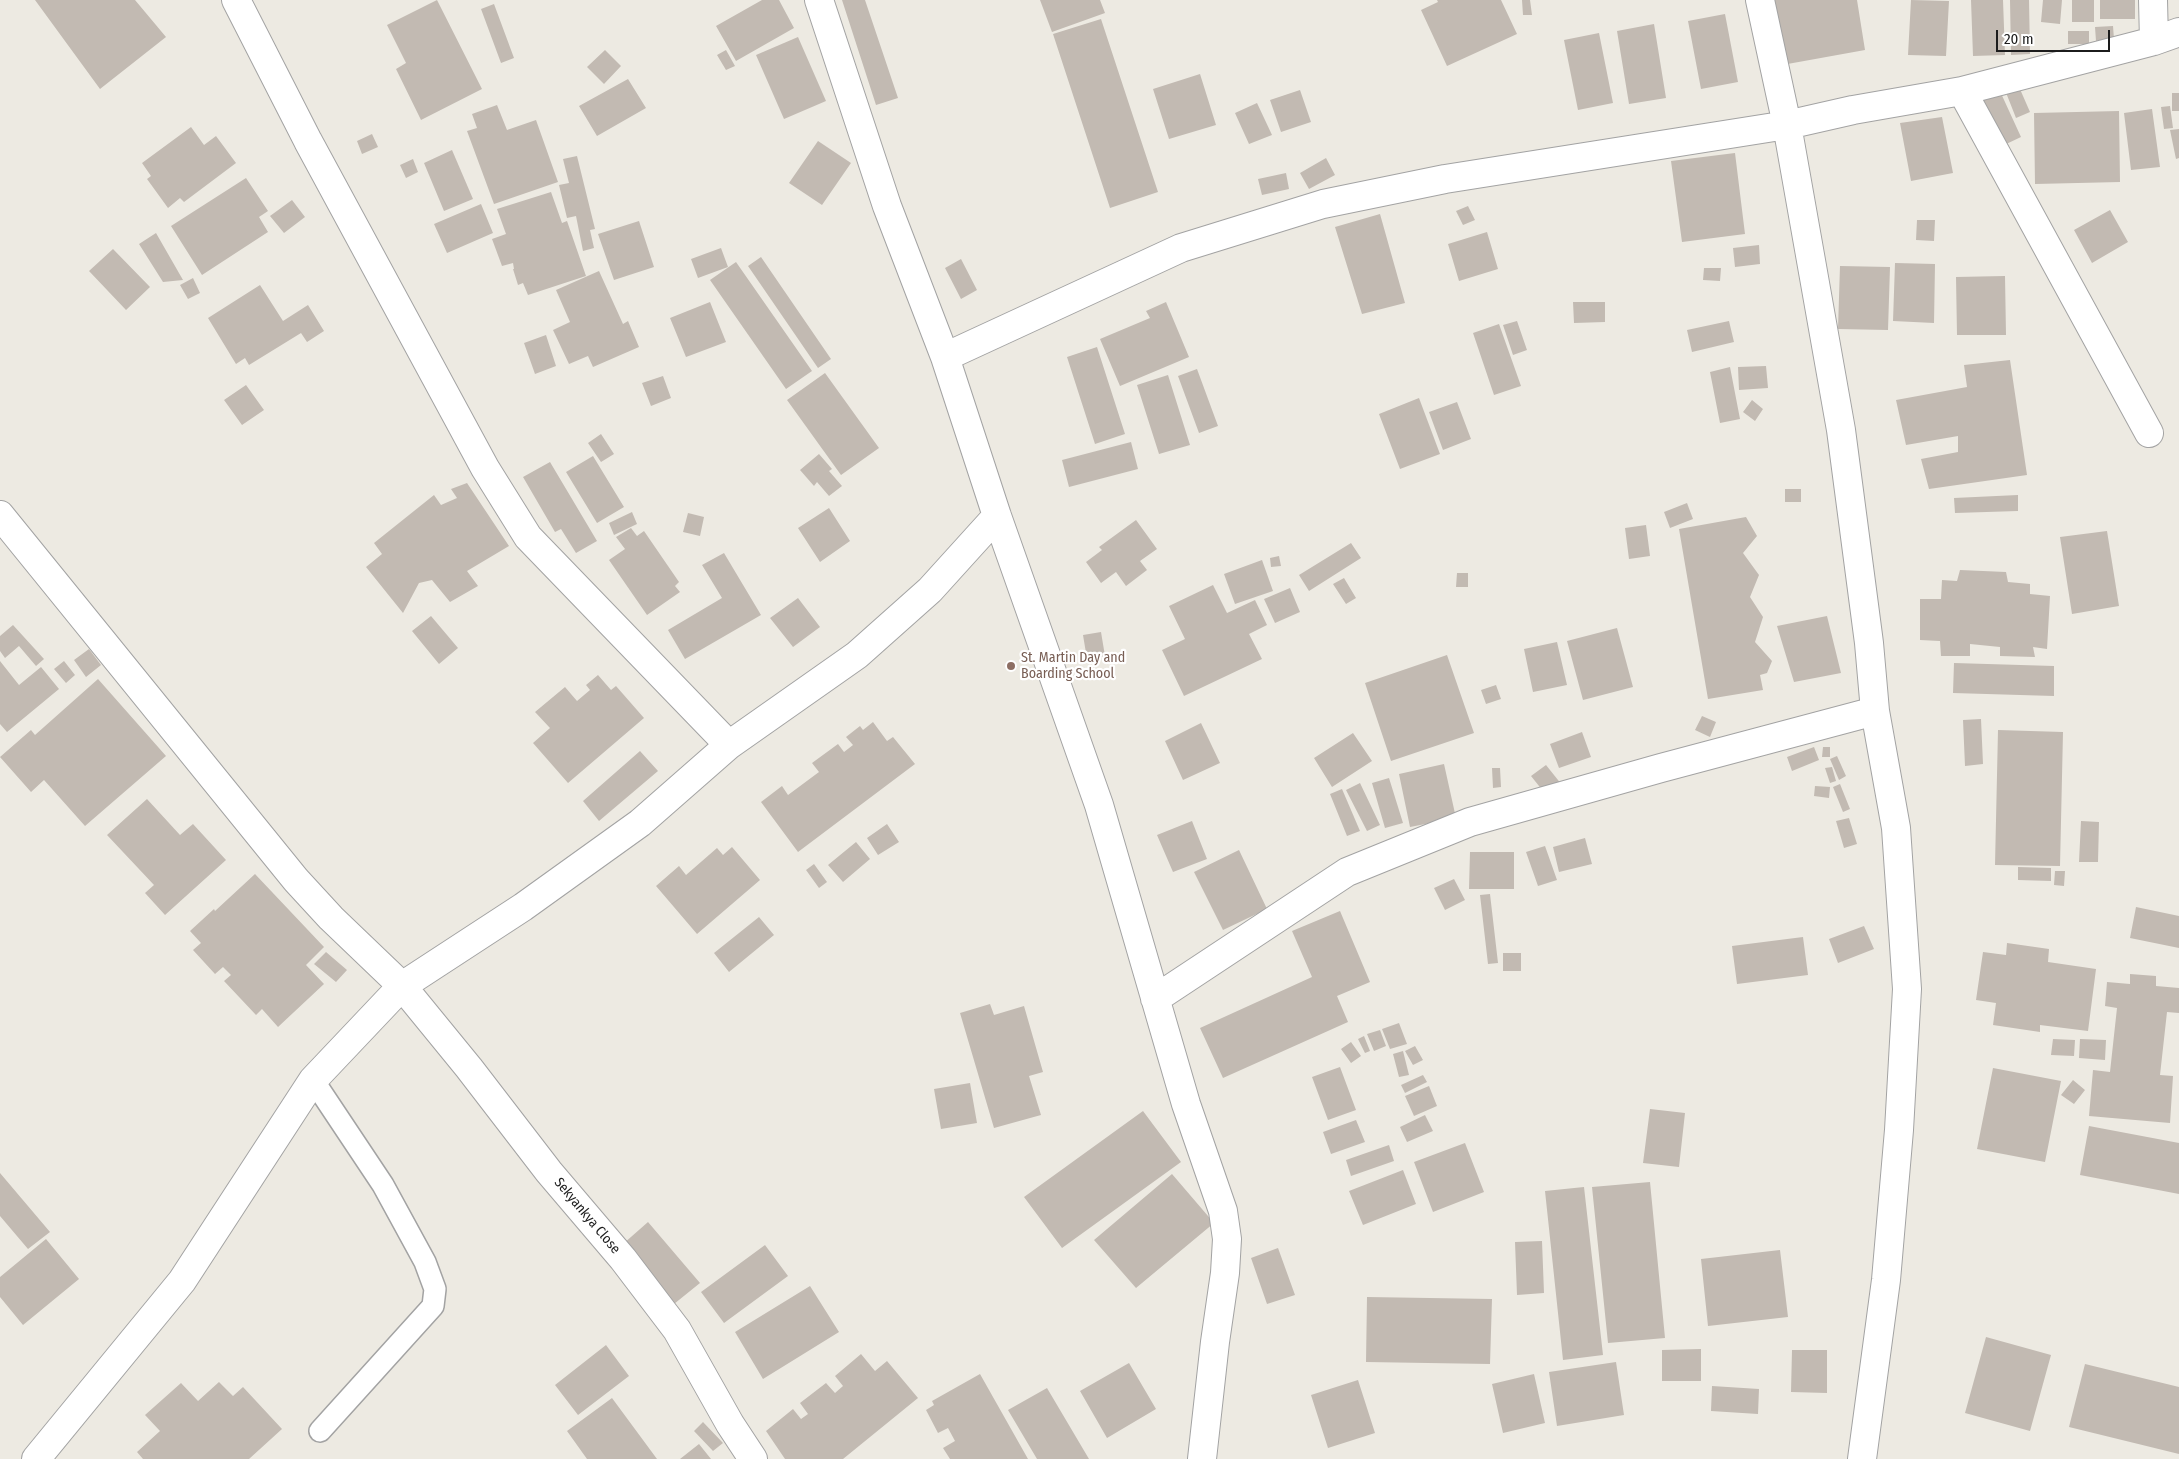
<!DOCTYPE html>
<style>
body{margin:0}
#map{position:relative;width:2179px;height:1459px;overflow:hidden;background:#edeae2;font-family:"Fira Sans Condensed",sans-serif}
canvas{display:block}
.scale{position:absolute;left:1996px;top:30px;width:114px;height:22px;box-sizing:border-box;border:2px solid #1c1c1c;border-top:0;padding-left:6px;font-size:15px;line-height:18px;white-space:nowrap;color:#1c1c1c;-webkit-text-stroke:4px #fff;paint-order:stroke}
</style>
<div id="map">
<canvas width="2179" height="1459"></canvas>
<div class="scale">20 m</div>
</div>
<script>
const ctx = document.querySelector('canvas').getContext('2d');
ctx.lineJoin = 'round';
function paint(path, color) { ctx.fillStyle = color; ctx.fill(path, 'evenodd'); }
function trace(path, color, width, dash) { ctx.strokeStyle = color; ctx.lineWidth = width; ctx.lineCap = dash ? 'butt' : 'round'; ctx.setLineDash(dash || []); ctx.stroke(path); }
function label(font, color, halo, rows, align = 'center') {
  ctx.font = font + ' "Fira Sans Condensed",sans-serif'; ctx.lineWidth = 4.5; ctx.setLineDash([]); ctx.textBaseline = 'middle'; ctx.strokeStyle = halo; ctx.fillStyle = color; for (const [text, x, y, turn = 0] of rows) {
    ctx.save(); ctx.translate(x, y); ctx.rotate((+turn || 0) * Math.PI / 180); ctx.textAlign = isNaN(turn) ? turn : align; if (halo) ctx.strokeText(text, 0, 0); ctx.fillText(text, 0, 0); ctx.restore();
  }
}
const building = new Path2D(`
 M35,0H135L166,37L100,89Z
 M437,0L482,89L421,120L396,69L406,63L387,25Z
 M762,0H779L794,28L736,61L716,26Z
 M842,0H865L898,98L876,105Z
 M1040,0H1100L1105,13L1052,32Z
 M1437,0H1501L1517,34L1447,66L1421,10L1438,2Z
 M1522,0H1530L1532,15H1523Z
 M1771,0H1857L1865,50L1782,65Z
 M1911,0L1949,1L1946,56L1908,55Z
 M1971,0H2003L2005,55L1973,56Z
 M2010,0H2029L2030,54L2011,55Z
 M2043,0H2062L2060,24L2041,22Z
 M2072,0H2094V22H2072Z
 M2100,0H2135V19H2100Z
 M494,4L514,58L501,63L481,9Z
 M1725,14L1738,82L1701,89L1688,21Z
 M1101,19L1158,192L1110,208L1053,34Z
 M1654,24L1666,98L1629,104L1617,31Z
 M2113,26L2114,39L2096,41L2095,27Z
 M2068,31H2089V44H2068Z
 M1599,33L1613,103L1578,110L1564,40Z
 M798,37L826,101L784,119L756,55Z
 M605,50L621,66L604,84L587,67Z
 M726,50L735,66L726,70L717,55Z
 M1200,74L1216,125L1169,139L1153,89Z
 M628,79L646,108L597,136L579,106Z
 M2016,80L2030,112L2016,118L2003,85Z
 M1999,89L2021,137L2002,146L1980,99Z
 M1300,90L1311,122L1281,132L1270,100Z
 M2172,93H2179V111H2172Z
 M1257,103L1272,135L1249,144L1235,113Z
 M497,105L507,130L536,120L558,182L494,204L467,131L477,128L472,114Z
 M2170,106L2173,128L2164,129L2161,107Z
 M2152,109L2160,167L2131,170L2124,113Z
 M2119,111L2120,182L2035,184L2034,113Z
 M1942,117L1953,173L1911,181L1900,123Z
 M191,127L204,145L216,136L236,163L184,202L180,198L168,208L147,179L151,176L142,163Z
 M2179,129V158L2176,159L2170,130Z
 M372,134L378,147L362,154L357,141Z
 M818,141L851,163L822,205L789,183Z
 M452,150L473,199L444,211L424,163Z
 M1735,153L1745,234L1682,242L1671,161Z
 M577,156L595,229L590,230L594,248L583,251L576,216L567,218L559,185L569,183L563,159Z
 M1326,158L1335,175L1309,189L1300,173Z
 M413,159L418,172L406,178L400,165Z
 M1286,173L1289,189L1262,195L1258,179Z
 M246,178L268,211L259,217L268,232L202,275L171,226Z
 M551,192L562,223L567,221L586,276L528,295L523,283L518,285L513,269H514L513,263L502,266L492,239L506,234L497,209Z
 M292,200L305,217L284,233L270,216Z
 M481,204L493,233L447,253L434,224Z
 M1468,206L1475,220L1463,225L1456,211Z
 M2110,210L2128,242L2092,263L2074,230Z
 M1380,214L1405,303L1362,314L1335,227Z
 M1917,220H1935L1934,241L1916,240Z
 M639,221L654,267L614,280L598,234Z
 M1487,232L1498,269L1459,281L1448,244Z
 M156,233L183,280L163,282L139,244Z
 M1759,245L1760,264L1735,267L1733,248Z
 M721,248L728,267L698,278L691,259Z
 M113,249L150,287L126,310L89,271Z
 M761,257L831,359L818,368L748,266Z
 M961,259L977,290L961,299L945,268Z
 M736,262L812,371L786,389L710,280Z
 M1895,263L1935,264L1934,323L1893,321Z
 M1840,266L1890,267L1888,330L1838,329Z
 M1704,268H1721L1720,281L1703,280Z
 M599,271L623,324L628,321L639,347L593,367L588,356L569,364L553,330L570,322L556,290Z
 M2005,276L2006,335H1957L1956,277Z
 M193,278L200,293L188,299L180,285Z
 M260,285L283,321L308,305L324,331L307,342L301,333L249,365L245,358L236,364L208,318Z
 M710,302L726,342L686,357L670,318Z
 M1166,302L1189,357L1120,386L1100,339L1150,318L1146,311Z
 M1573,302H1605V322L1574,323Z
 M1517,321L1527,350L1513,355L1503,325Z
 M1729,321L1734,342L1692,352L1687,330Z
 M1499,324L1521,386L1494,395L1473,333Z
 M546,335L556,366L535,374L524,343Z
 M1097,347L1125,434L1095,444L1067,357Z
 M2010,360L2027,475L1929,489L1921,459L1958,452V436L1906,445L1896,400L1967,387L1964,365Z
 M1766,366L1768,388L1739,390L1738,367Z
 M1730,367L1740,419L1720,423L1710,372Z
 M1197,369L1218,426L1199,433L1178,376Z
 M825,373L879,448L841,475L787,400Z
 M1168,375L1190,445L1159,454L1137,385Z
 M663,376L671,398L651,406L642,383Z
 M246,385L264,410L242,425L224,400Z
 M1419,398L1440,454L1400,469L1379,414Z
 M1752,400L1763,409L1755,421L1743,412Z
 M1457,402L1471,439L1443,450L1429,412Z
 M601,434L614,454L601,462L588,443Z
 M1131,442L1138,469L1069,487L1062,460Z
 M819,454L832,469L829,471L842,486L829,496L817,482L814,486L800,470Z
 M593,456L624,507L597,523L566,472Z
 M550,462L597,541L576,553L561,529L555,532L523,477Z
 M467,483L509,546L467,571L478,586L450,602L432,580L419,583L403,613L366,567L382,554L374,543L434,495L441,505L457,498L451,489Z
 M1785,489H1801V502H1785Z
 M2018,495V511L1955,513L1954,498Z
 M1687,503L1693,519L1670,528L1664,512Z
 M829,508L850,541L820,562L798,528Z
 M632,512L637,524L614,535L609,523Z
 M688,513L704,517L700,536L683,532Z
 M1746,517L1757,536L1743,553L1759,575L1750,597L1763,617L1755,642L1772,661L1767,673L1760,675L1763,690L1708,699L1679,529Z
 M1136,520L1157,549L1140,561L1147,570L1126,586L1116,572L1101,583L1086,562L1102,550L1099,547Z
 M1646,525L1650,556L1629,559L1625,528Z
 M631,528L637,536L644,531L679,582L675,586L680,592L647,615L609,560L625,549L616,537Z
 M2107,531L2119,606L2072,614L2060,537Z
 M1351,543L1361,558L1309,591L1299,575Z
 M724,553L761,615L685,659L668,630L722,598L702,565Z
 M1279,556L1281,566L1271,567L1270,558Z
 M1262,560L1273,591L1235,604L1224,574Z
 M1960,570L2006,572L2008,582L2030,584V594L2050,596L2047,649L2033,647L2035,657L2000,656V647L1970,644V656H1941L1940,641L1920,640V599H1941L1942,580L1957,581Z
 M1457,573H1468V587H1456Z
 M1344,578L1356,598L1346,604L1333,584Z
 M1213,585L1227,613L1255,600L1267,625L1249,634L1262,659L1184,696L1162,650L1185,639L1169,606Z
 M1290,588L1300,612L1275,623L1264,599Z
 M798,598L820,627L793,647L770,618Z
 M431,616L458,648L439,664L412,631Z
 M1827,616L1841,673L1794,682L1777,626Z
 M13,625L44,659L36,666L19,646L5,658L0,651V636Z
 M1617,628L1633,687L1583,700L1567,641Z
 M1101,632L1105,656L1087,659L1083,635Z
 M1557,642L1567,685L1533,692L1524,649Z
 M89,649L101,665L86,677L74,660Z
 M1447,655L1474,733L1391,761L1365,683Z
 M0,661L19,685L41,667L59,689L7,732L0,724Z
 M64,661L75,675L66,683L54,669Z
 M1954,663L2054,666V696L1953,693Z
 M598,675L611,690L616,686L644,718L568,783L533,743L550,728L535,712L565,687L577,701L590,690L586,685Z
 M98,679L166,756L85,826L44,780L31,792L0,757L31,730L35,735Z
 M1496,685L1501,699L1486,704L1481,690Z
 M1702,716L1716,722L1710,737L1695,730Z
 M1981,719L1983,764L1965,766L1963,720Z
 M873,722L887,741L893,737L915,764L798,852L761,802L782,786L788,795L819,772L812,763L838,744L844,752L853,745L846,737L860,726L863,730Z
 M1201,723L1220,763L1183,780L1165,741Z
 M1998,730L2063,732L2060,866L1995,865Z
 M1582,732L1591,757L1559,768L1550,744Z
 M1353,733L1372,761L1332,787L1314,758Z
 M1814,747L1819,760L1792,771L1787,757Z
 M1823,747H1830V757H1822Z
 M640,751L658,771L599,821L583,801Z
 M1837,756L1846,776L1839,780L1830,759Z
 M1444,764L1456,818L1410,827L1399,774Z
 M1546,765L1562,785L1547,796L1531,776Z
 M1832,767L1836,781L1830,783L1825,768Z
 M1492,768H1500L1501,787L1493,788Z
 M1389,778L1403,823L1385,828L1372,783Z
 M1360,783L1380,825L1367,831L1346,790Z
 M1840,784L1850,809L1843,812L1833,787Z
 M1815,786L1830,787L1829,798L1814,796Z
 M1342,789L1360,831L1347,836L1330,794Z
 M147,799L180,835L193,824L226,860L165,915L145,893L154,885L107,835Z
 M1849,818L1857,844L1844,848L1836,821Z
 M1192,821L1207,859L1173,872L1157,835Z
 M2081,821L2099,822L2098,862H2079Z
 M887,824L899,842L878,855L867,838Z
 M1585,838L1592,864L1559,872L1553,847Z
 M856,842L870,859L843,882L828,865Z
 M1545,846L1557,880L1538,886L1526,852Z
 M732,847L760,880L697,934L656,886L679,866L686,875L717,848L723,855Z
 M1239,850L1267,909L1223,930L1194,872Z
 M1470,852H1514V889H1469Z
 M814,864L827,882L819,888L806,870Z
 M2018,867L2051,868V881L2018,880Z
 M2055,871H2065L2064,886L2054,885Z
 M255,874L324,947L306,965L324,984L278,1027L262,1009L256,1015L224,981L231,975L223,967L215,974L193,950L201,943L190,931L214,909L215,911Z
 M1454,879L1465,900L1445,910L1434,888Z
 M1490,894L1498,963L1488,964L1480,895Z
 M2136,907L2179,916V948L2130,938Z
 M1340,911L1370,982L1337,996L1348,1022L1223,1078L1200,1028L1312,977L1292,931Z
 M759,917L774,935L729,972L714,953Z
 M1864,926L1874,949L1838,963L1829,939Z
 M1803,937L1808,975L1737,984L1732,946Z
 M2007,943L2049,949L2048,962L2096,969L2088,1031L2040,1025V1032L1993,1025L1996,1003L1976,1000L1983,952L2006,955Z
 M326,952L347,970L336,982L314,964Z
 M1503,953H1521V971H1503Z
 M2130,974L2156,976V986L2179,988V1013L2167,1012L2160,1075L2173,1076L2170,1123L2089,1116L2093,1070L2110,1072L2117,1008L2105,1006L2107,982L2130,984Z
 M990,1004L994,1015L1024,1006L1043,1072L1029,1076L1041,1115L994,1128L960,1013Z
 M1399,1023L1407,1044L1390,1049L1382,1029Z
 M1380,1030L1386,1046L1374,1051L1367,1034Z
 M1364,1036L1370,1051L1365,1053L1358,1039Z
 M2053,1039L2075,1040L2074,1056L2051,1055Z
 M2080,1039L2106,1040L2105,1060L2079,1058Z
 M1351,1042L1361,1056L1351,1063L1341,1049Z
 M1415,1046L1423,1060L1413,1065L1405,1051Z
 M1403,1051L1409,1075L1399,1077L1393,1054Z
 M1340,1067L1356,1110L1328,1120L1312,1077Z
 M1993,1068L2061,1081L2045,1162L1977,1149Z
 M1423,1075L1427,1082L1405,1093L1401,1085Z
 M2073,1080L2085,1090L2074,1104L2061,1095Z
 M970,1083L977,1123L941,1129L934,1089Z
 M1429,1086L1437,1106L1414,1116L1405,1096Z
 M1650,1109L1685,1113L1679,1167L1643,1163Z
 M1143,1111L1181,1162L1062,1248L1024,1197Z
 M1425,1115L1433,1131L1407,1142L1400,1127Z
 M1356,1120L1365,1142L1331,1154L1323,1132Z
 M2089,1126L2179,1143V1194L2080,1175Z
 M1465,1143L1484,1192L1433,1212L1414,1162Z
 M1389,1145L1394,1161L1351,1176L1346,1160Z
 M1403,1170L1416,1204L1363,1225L1349,1191Z
 M0,1173L50,1232L28,1249L0,1216Z
 M1172,1174L1214,1223L1136,1288L1094,1240Z
 M1650,1182L1665,1338L1608,1343L1592,1187Z
 M1584,1187L1603,1355L1563,1360L1545,1191Z
 M648,1222L700,1283L674,1304L623,1244Z
 M46,1239L79,1279L23,1325L0,1297V1277Z
 M1542,1241L1544,1293L1517,1295L1515,1242Z
 M765,1245L788,1276L724,1323L701,1292Z
 M1278,1248L1295,1295L1267,1304L1251,1258Z
 M1780,1250L1788,1317L1708,1326L1701,1259Z
 M810,1286L839,1332L763,1379L735,1332Z
 M1367,1297L1492,1299L1490,1364L1366,1362Z
 M1986,1337L2051,1355L2030,1431L1965,1413Z
 M606,1345L629,1376L578,1415L555,1385Z
 M1701,1349V1381H1662V1350Z
 M1792,1350H1827V1393L1791,1392Z
 M861,1354L875,1371L887,1361L918,1398L843,1459H785L766,1431L793,1409L801,1419L808,1414L800,1403L826,1383L835,1393L843,1386L835,1376Z
 M1616,1362L1624,1415L1557,1426L1549,1372Z
 M1129,1363L1156,1409L1107,1438L1080,1391Z
 M2085,1364L2179,1387V1454L2069,1427Z
 M980,1374L1028,1459H950L943,1448L955,1441L948,1428L938,1433L926,1410L934,1405L932,1401Z
 M1534,1374L1545,1423L1503,1433L1492,1384Z
 M1358,1380L1375,1433L1328,1448L1311,1395Z
 M219,1382L233,1396L243,1387L282,1429L249,1459H143L137,1452L160,1431L145,1415L181,1383L198,1401Z
 M1712,1386L1759,1389L1758,1414L1711,1411Z
 M1047,1388L1089,1459H1037L1008,1410Z
 M612,1398L657,1459H587L567,1431Z
 M703,1422L723,1443L713,1451L694,1431Z
 M699,1444L711,1459H680Z`);
const lane = new Path2D(`
 M313,1080L383,1185L425,1262L435,1289L433,1306L320,1431`);
const street = new Path2D(`
 M236,0L308,141L485,468L528,537L729,745
 M819,0L887,206L945,357L997,516L1099,805L1186,1104L1223,1211L1227,1239L1225,1273L1215,1342L1202,1459
 M1760,0L1787,125L1841,430L1869,643L1875,711L1896,828L1907,989L1899,1130L1886,1280L1862,1459
 M2153,0L2154,41
 M1962,91L2149,433
 M945,357L1181,248L1323,204L1445,179L1787,125L1853,110L1962,91L2154,41L2179,32
 M0,515L296,880L331,918L402,986L469,1068L549,1172L623,1259L677,1330L730,1424L753,1459
 M1155,999L1347,872L1470,822L1661,768L1875,711
 M36,1459L182,1281L313,1080L402,986L523,907L640,823L729,745L857,655L930,590L997,516`);
const markers = [
 [1011,666,5,"#8d6e63"]
];
const educationNames = [
 ["St. Martin Day and",1021,658],
 ["Boarding School",1021,674]
];
const streetNames = [
 ["Sekyankya Close",587,1216,50]
];
paint(building, '#c2bab2');
trace(lane, '#a3a3a3', 24);
trace(street, '#a3a3a3', 30);
trace(lane, '#fff', 21);
trace(street, '#fff', 28);
for (const [x, y, r, color] of markers) { const dot = new Path2D(); dot.arc(x, y, r, 0, 2 * Math.PI); ctx.fillStyle = color; ctx.fill(dot); trace(dot, '#fff', 2); }
label('14px', '#785e54', '#fff', educationNames, 'left');
label('14px', '#1c1c1c', '#fff', streetNames);
</script>
